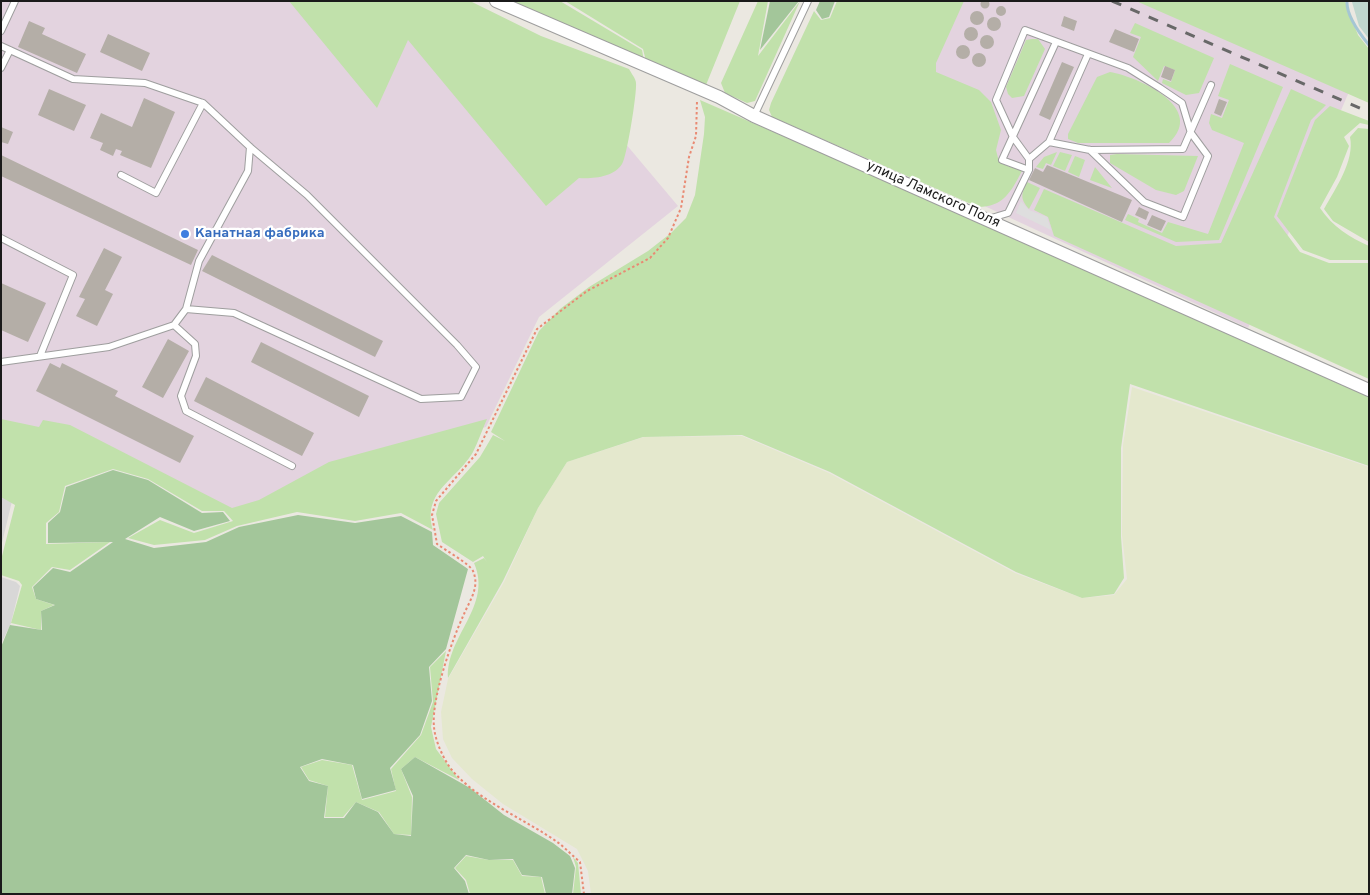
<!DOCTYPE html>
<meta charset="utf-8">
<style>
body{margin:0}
#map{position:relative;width:1370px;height:895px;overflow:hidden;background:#ebe8e1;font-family:Overpass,sans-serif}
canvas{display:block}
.frame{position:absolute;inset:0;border:2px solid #1a1a1a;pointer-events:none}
</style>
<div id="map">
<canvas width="1370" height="895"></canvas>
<div class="frame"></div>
</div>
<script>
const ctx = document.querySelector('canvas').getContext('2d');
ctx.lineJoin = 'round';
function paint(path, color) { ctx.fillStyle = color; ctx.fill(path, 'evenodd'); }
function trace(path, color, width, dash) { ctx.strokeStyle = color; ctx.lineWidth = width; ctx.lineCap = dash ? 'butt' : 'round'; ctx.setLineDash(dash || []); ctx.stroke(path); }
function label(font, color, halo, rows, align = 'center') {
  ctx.font = font + ' Overpass,sans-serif'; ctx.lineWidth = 4.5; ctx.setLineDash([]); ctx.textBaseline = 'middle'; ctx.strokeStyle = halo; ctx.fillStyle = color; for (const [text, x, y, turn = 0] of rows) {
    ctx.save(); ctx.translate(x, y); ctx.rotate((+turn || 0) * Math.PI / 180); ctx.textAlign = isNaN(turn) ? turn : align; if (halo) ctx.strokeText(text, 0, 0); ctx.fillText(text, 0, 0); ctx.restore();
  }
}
const residential = new Path2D(`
 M1,491L13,497L1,547Z
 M1,577L16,582L20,586L11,623L1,644Z`);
const industrial = new Path2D(`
 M1,1H297L408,34L625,143L678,206L539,317L486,427L349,464L232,514L64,432L1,423Z
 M841,1H1189L1357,73L1248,328L788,115Z`);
const farmland = new Path2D(`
 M1132,387L1369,467V894H591L588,871L577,849L503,804L472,779L452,758L443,739L441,712L448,679L504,582L538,508L567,462L644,437L742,436L829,473L1015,573L1082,598L1114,595L1127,579L1122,535L1123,445Z`);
const grass = new Path2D(`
 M289,1H470L541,36L629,69C631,73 636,79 636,83C637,93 627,156 622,164C614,177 593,179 579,178L546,206L408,40L377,108Z
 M507,1H560L642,50L644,61Z
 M565,1H740L706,85L646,61L643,49Z
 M758,1H768L758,56L800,1L755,101L747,103L725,93L721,83Z
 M837,1H964L936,63V72L979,90L991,102L1001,130L996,150L998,158L1005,165L1022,171C1011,192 1003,207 978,207L772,117L769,110L771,103L814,11L821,20L830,18Z
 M1136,1H1345L1358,35L1369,49V103Z
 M1135,23L1214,58L1199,93L1186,95L1162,83L1163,79L1171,82L1175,70L1164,66L1158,81L1133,57L1141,37L1130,33Z
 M1032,39H1038L1045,49L1024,96L1012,98L1008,94L1006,87L1026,40Z
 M1230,64L1283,87L1219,240L1176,242L1125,220L1128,214L1139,219L1138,222L1162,233L1168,222L1208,234L1244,143L1212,130L1209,123L1211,114L1222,118L1229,100L1218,96Z
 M1110,72C1139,77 1207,108 1169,143H1078L1068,139V134L1097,77Z
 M1291,89L1326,105L1311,120L1274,217L1300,252L1329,263H1369V379L1054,236L1048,217L1034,210L1044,189L1176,246L1221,243Z
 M700,100L997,229L1369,397V466L1130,384L1121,448V537L1124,578L1114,594L1082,598L1016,572L830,472L742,435L643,437L567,462L538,508L503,581L448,678C446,636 493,606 474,563L484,558L487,562L483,556L473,562L442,542L436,514L439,503L480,457L493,435L505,441L491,432L539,331L560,309L589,287L648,251L671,233L686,218L695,195L704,134L705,117Z
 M1330,106L1369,121V125L1360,123L1344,137L1349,146L1337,177L1320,208C1333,227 1349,237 1369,246V260H1330L1303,250L1277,216L1315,120Z
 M1358,128L1369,129V242L1333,221L1324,209C1335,189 1355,161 1350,137Z
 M1057,152L1051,165L1046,163L1043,169L1036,167L1044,157Z
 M1060,152L1072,155L1065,171L1053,166Z
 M1117,154L1198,156L1184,191L1176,195L1156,190L1110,163V155Z
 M1075,156L1085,160L1079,177L1068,172Z
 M1095,167L1112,188L1090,180Z
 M1027,182L1040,188L1029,209C1020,199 1021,194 1027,182Z
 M1,419L39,427L43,420L70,425L232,508L259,500L329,462L487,419C482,430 478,442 473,452C456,481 422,491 433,530L401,513L355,521L297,512L237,526L205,540L154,545L128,538L160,520L194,533L233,521L224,511H202L148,479L113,469L65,486L59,512L46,523V544L110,542L70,570L52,567L32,587L36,599L54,605L41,611V630L11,623L22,585L19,581L1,575V560L15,505L1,497Z
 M446,651L431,727L436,749L459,780L415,757L401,769L412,797L411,835L394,834L379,812L356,802L343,817H325L328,786L309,780L301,767L322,760L352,765L362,800L396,791L391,769L421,735L433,702L430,667Z
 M466,856L489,860H513L522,876L541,877L545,894H470L466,880L455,868Z
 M573,857L578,863L581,894H573L576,867Z`);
const forest = new Path2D(`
 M770,1H799L760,50Z
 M820,1H835L829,17L822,19L816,10Z
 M113,470L148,480L202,513L223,512L230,521L194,531L160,517L125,539L154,548L206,542L239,527L298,515L355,523L401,516L432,532L433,545L468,569L446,649L429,667L432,701L420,735L390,768L396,790L362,799L353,765L322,759L300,767L309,781L328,786L324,818H344L356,802L378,812L394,834L411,836L413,796L401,769L415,757L470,788L504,815L553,843L570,856L575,868L572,894H546L542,877L522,875L513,859L489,860L466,855L454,868L465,881L469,894H1V647L10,625L42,630L41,611L55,605L36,599L33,587L53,568L70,572L113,542L48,543V523L60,512L66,487Z`);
const wetland = new Path2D(`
 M1369,1V39L1359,26L1352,2Z`);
const parking = new Path2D(`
 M1021,201L1029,210L1047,217L1051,230L1016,213Z`);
const stream = new Path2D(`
 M1347,1C1346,16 1360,34 1369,45`);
const building = new Path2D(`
 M980.5 4a4.5 4.5 0 1 1 9 0a4.5 4.5 0 1 1-9 0Z
 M996 11a5 5 0 1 1 10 0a5 5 0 1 1-10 0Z
 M970 18a7 7 0 1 1 14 0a7 7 0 1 1-14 0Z
 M1064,16L1077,21L1074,31L1061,26Z
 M987 24a7 7 0 1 1 14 0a7 7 0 1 1-14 0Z
 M29,21L45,28L42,34L86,54L77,73L18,47Z
 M964 34a7 7 0 1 1 14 0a7 7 0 1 1-14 0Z
 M1115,29L1139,39L1134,52L1109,42Z
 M108,34L150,53L142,71L100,52Z
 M980 42a7 7 0 1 1 14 0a7 7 0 1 1-14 0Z
 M956 52a7 7 0 1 1 14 0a7 7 0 1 1-14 0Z
 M972 60a7 7 0 1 1 14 0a7 7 0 1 1-14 0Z
 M1062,62L1074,67L1050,120L1039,115Z
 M1165,66L1175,70L1171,81L1161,77Z
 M49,89L86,105L74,131L38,115Z
 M144,98L175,112L151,168L120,155L122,151L116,149L113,156L100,150L103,143L90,138L101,113L132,127Z
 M1219,99L1227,102L1221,116L1214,113Z
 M1,127L13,132L8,144L1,142Z
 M1,155L198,250L191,265L1,176Z
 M1047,165L1132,200L1122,222L1029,180L1035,168L1043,172Z
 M1139,207L1149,212L1146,220L1135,215Z
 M1152,215L1166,221L1161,231L1147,225Z
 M104,248L122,257L105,290L113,294L97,326L76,316L85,299L79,297Z
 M212,255L383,341L375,357L202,271Z
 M1,283L46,303L28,342L1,330Z
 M168,339L189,351L163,398L142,387Z
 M261,342L369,396L359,417L251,362Z
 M50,363L60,368L62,363L118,391L115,396L194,436L180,463L36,391Z
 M206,377L314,433L302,456L194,401Z`);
const path = new Path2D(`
 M584,894L580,862C573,856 567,850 560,844C528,820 468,797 447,763C441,753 435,739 434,727C431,699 452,640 464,614C470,600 480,587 473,571C470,564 445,550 437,544L432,515L436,501L476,454L537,329L587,291L650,258L668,238L681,208L689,157L696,136L697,101`);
const service = new Path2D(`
 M1,31L15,1
 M1,46L73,79L145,83L203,103L250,147L307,195L457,345L476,367L461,397L421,399L234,313L186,309
 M1,68L10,50
 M754,116L808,1
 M1049,142L1088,54
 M1029,159L1013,137L996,100L1025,30L1128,68L1160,88L1182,103L1191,133L1208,156L1183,217L1144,202L1090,150
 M1029,170L1002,160L1056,42
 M121,175L156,193L203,103
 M988,219L1008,213L1029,170V159L1049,142L1090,150L1183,149L1211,85
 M1,238L73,275L40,356
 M174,325L195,344L196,356L181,396L186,411L292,466
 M1,362L109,347L174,325L186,309L199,261L248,171L250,147`);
const minor = new Path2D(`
 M496,1L719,97L754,116L1369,390`);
const rail = new Path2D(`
 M1112,1L1369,112`);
const markers = [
 [185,234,5,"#3f7fe0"]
];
const streetNames = [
 ["улица Ламского Поля",933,195,24]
];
const shopNames = [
 ["Канатная фабрика",195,234]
];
paint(residential, '#d8d7d7');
paint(industrial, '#e3d3df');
paint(farmland, '#e4e8cd');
paint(grass, '#c1e1ab');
paint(forest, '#a3c69a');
paint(wetland, '#bfd7ce');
paint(parking, '#dedede');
trace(stream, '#a5c6d4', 3);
paint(building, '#b4aea7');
trace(service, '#9e9e9e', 8);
trace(minor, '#9e9e9e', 14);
trace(path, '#e98a73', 2, [2.5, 2.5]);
trace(service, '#fff', 6);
trace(minor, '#fff', 12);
trace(rail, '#686868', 3, [10, 10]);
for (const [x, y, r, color] of markers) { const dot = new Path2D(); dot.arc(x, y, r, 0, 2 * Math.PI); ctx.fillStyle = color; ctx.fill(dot); trace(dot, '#fff', 2); }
label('14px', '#1a1a1a', '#fff', streetNames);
label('bold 14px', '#366cbe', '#fff', shopNames, 'left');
</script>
